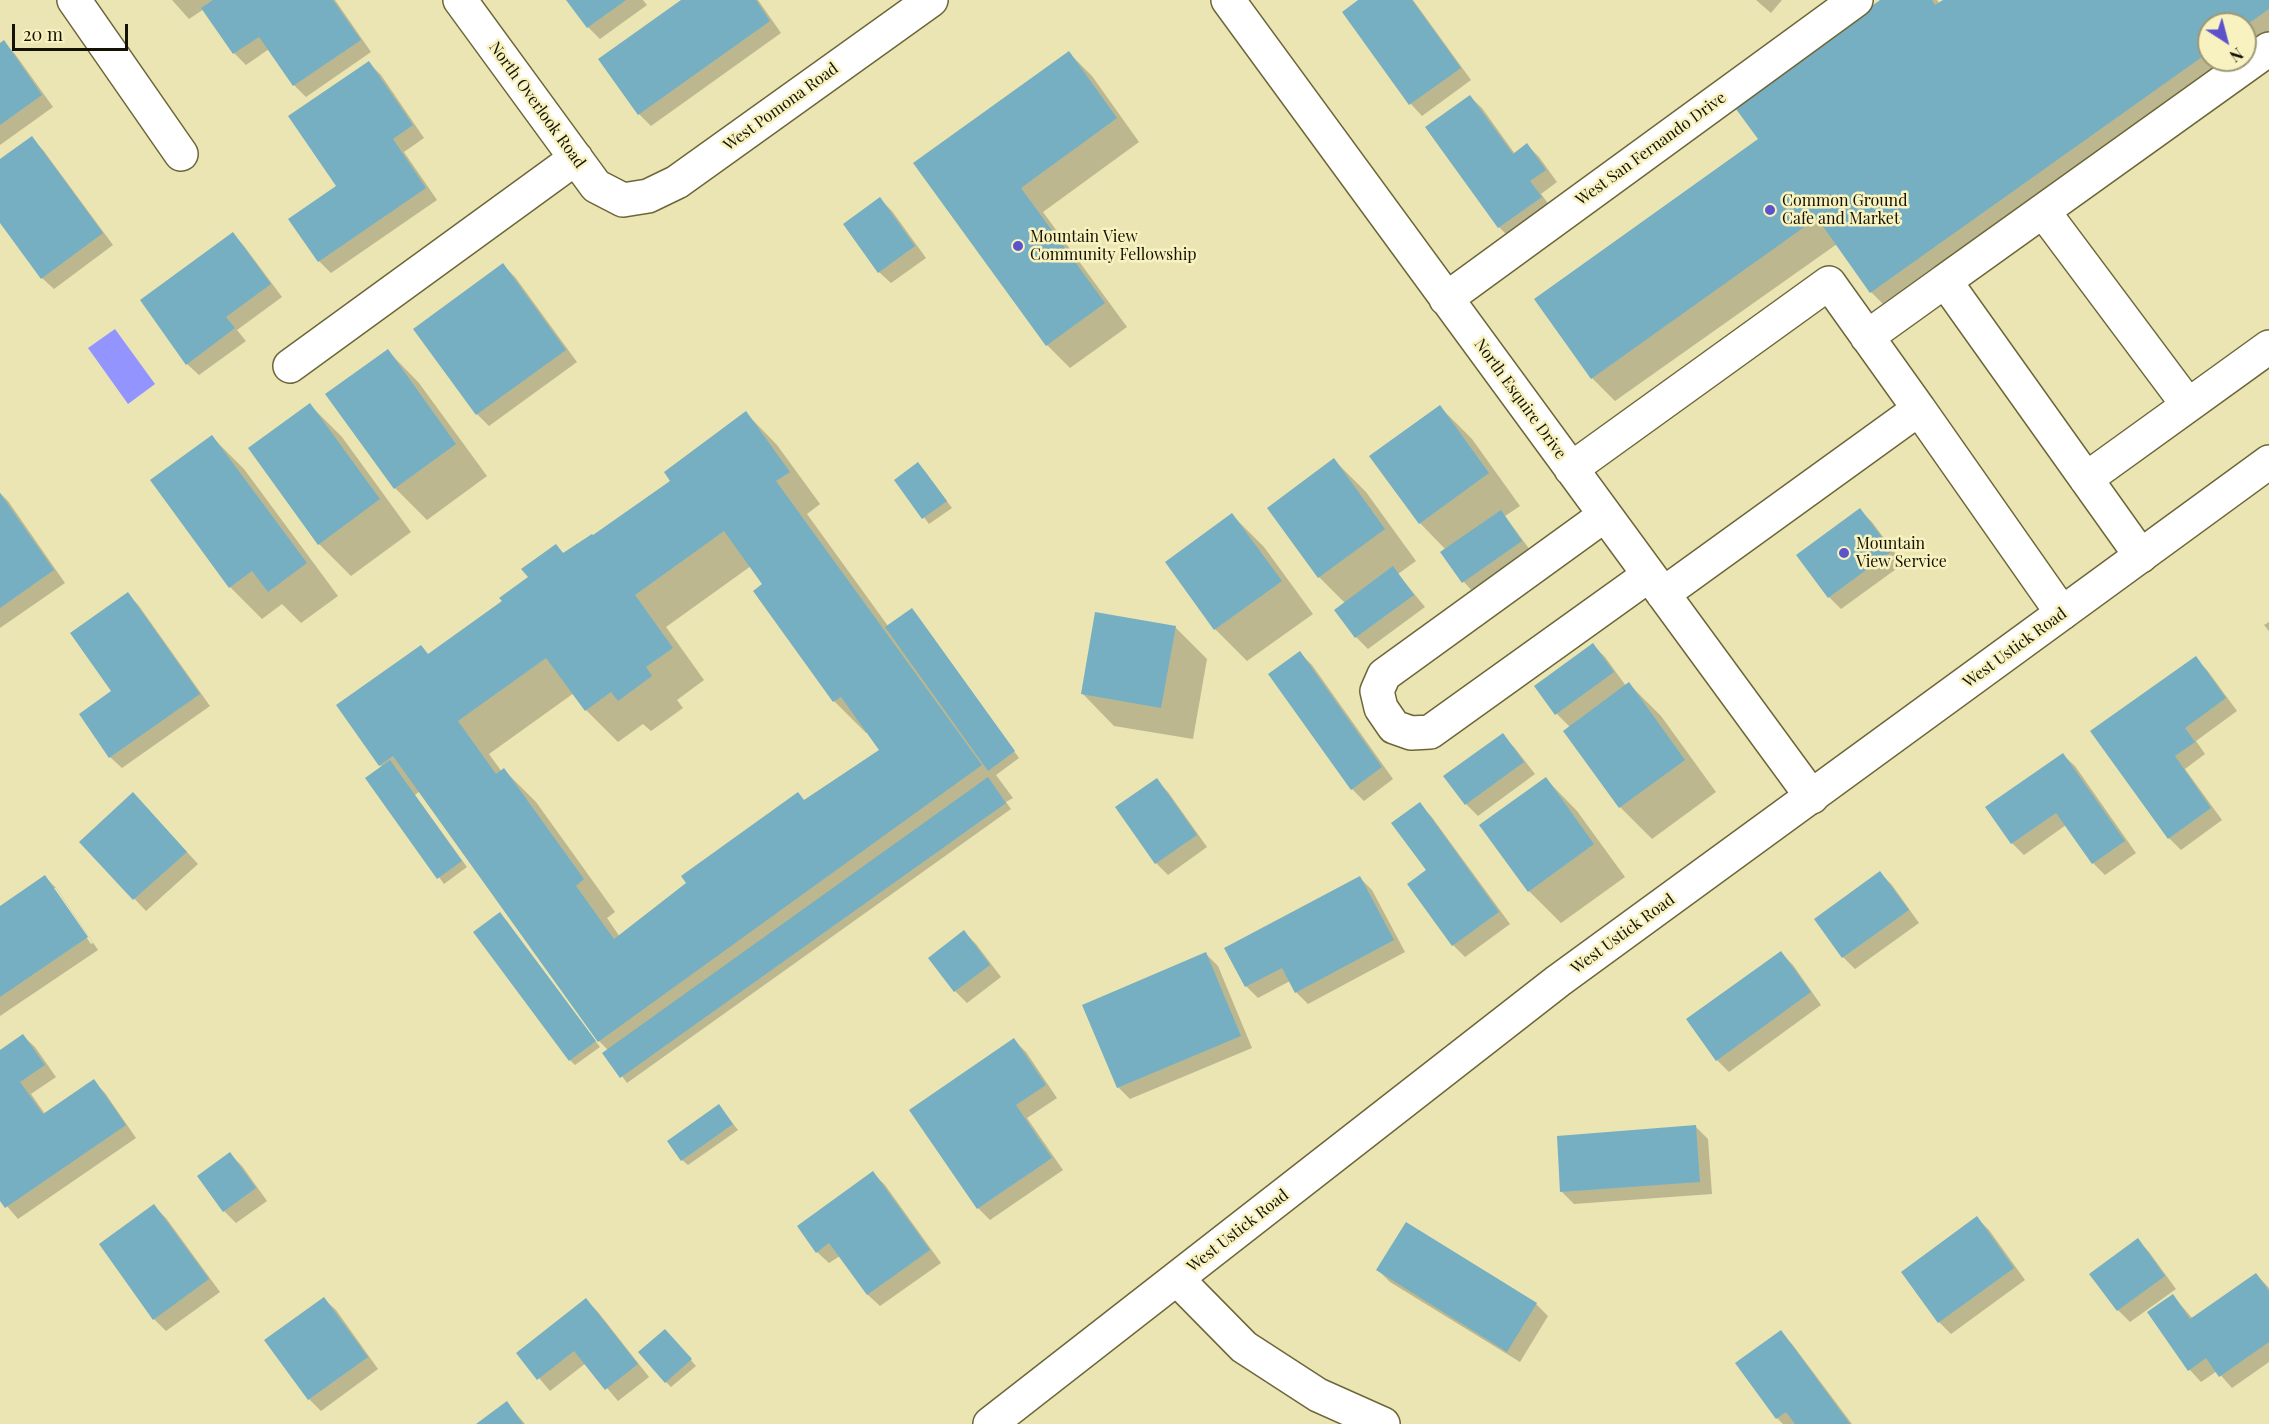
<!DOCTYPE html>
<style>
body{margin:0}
#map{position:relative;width:2269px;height:1424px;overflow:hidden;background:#ebe5b3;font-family:"Playfair Display",serif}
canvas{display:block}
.north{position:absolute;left:2197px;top:12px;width:60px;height:60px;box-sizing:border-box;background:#f8f2c0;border:2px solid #9d9874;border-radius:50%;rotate:144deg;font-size:16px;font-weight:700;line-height:24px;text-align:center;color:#141202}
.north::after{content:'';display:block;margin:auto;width:21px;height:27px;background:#5c53cb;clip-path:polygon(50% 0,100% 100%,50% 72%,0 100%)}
.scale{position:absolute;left:12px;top:24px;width:116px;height:27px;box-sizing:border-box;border:3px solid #141202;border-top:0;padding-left:8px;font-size:18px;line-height:21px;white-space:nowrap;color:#141202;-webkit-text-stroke:4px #f8f2c0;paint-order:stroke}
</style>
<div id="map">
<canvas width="2269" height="1424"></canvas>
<div class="north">N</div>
<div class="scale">20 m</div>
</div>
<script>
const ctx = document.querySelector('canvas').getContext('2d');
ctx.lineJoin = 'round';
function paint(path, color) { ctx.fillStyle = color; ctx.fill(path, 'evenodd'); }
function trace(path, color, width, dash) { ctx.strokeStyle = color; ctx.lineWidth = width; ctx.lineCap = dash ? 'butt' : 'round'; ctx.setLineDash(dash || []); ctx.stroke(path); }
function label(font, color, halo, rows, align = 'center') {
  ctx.font = font + ' "Playfair Display",serif'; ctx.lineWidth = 5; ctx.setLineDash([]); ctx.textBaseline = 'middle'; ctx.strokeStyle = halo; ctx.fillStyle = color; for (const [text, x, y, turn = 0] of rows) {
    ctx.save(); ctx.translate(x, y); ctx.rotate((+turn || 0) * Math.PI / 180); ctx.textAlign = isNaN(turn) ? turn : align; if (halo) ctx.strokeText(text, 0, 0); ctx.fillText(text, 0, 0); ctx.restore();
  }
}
const water = new Path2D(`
 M115,329L155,384L128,404L88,348Z`);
const shadow = new Path2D(`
 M172,0H335L371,52L306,97L294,85L269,49L246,65L234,53L204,9L189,19Z
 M568,0H643L647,5L600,39L588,27Z
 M684,0H758L781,33L651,126L639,114Z
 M1361,0H1413L1471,80L1422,116L1411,104Z
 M1756,0H1782L1771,13Z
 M1883,0H1937L1940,4L1945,0H2269V49L1894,315L1871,292L1837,244L1615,401L1592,378L1536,299L1760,140ZM2209,24H2245V60H2209Z
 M4,42L15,54L53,107L0,145V45Z
 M1069,53L1092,76L1139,142L1043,212L1127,327L1070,368L1047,345L915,163Z
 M369,63L381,75L424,138L404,152L437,200L331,273L319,261Z
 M1470,97L1482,108L1515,154L1527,145L1539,157L1557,182L1541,194L1553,210L1511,239L1499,227L1427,127Z
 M31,138L43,150L113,245L54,289L42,278L0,221V161Z
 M880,199L892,211L926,258L891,283L879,272Z
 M233,234L244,246L282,297L237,330L246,341L199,375L187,364Z
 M503,265L515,277L577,362L489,426L477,414L415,329Z
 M388,351L419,383L487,476L427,520L395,488Z
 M310,405L342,437L411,532L351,576L319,544Z
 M1440,407L1472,439L1520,506L1505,516L1533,554L1475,594L1464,582L1442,552L1446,550L1420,523Z
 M746,413L777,445L820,504L807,514L888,626L917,615L1019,758L996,775L1013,798L1006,802L1011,809L627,1083L605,1053L608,1050L599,1041L420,791L415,795L467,867L444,884L367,778L382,767L380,765L429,655L504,602L530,578L556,546L564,554L593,537L672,481ZM751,566L834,701L866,733L868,732L881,750L805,801L620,937L607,918L615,912L536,802L504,770L502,772L489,754L574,693L586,710L618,742L643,724L651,731L683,708L677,700L704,680L666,627Z
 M212,437L244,469L338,596L301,623L282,604L262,619L230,587Z
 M1334,460L1366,492L1416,561L1398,574L1425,607L1368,649L1356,637L1336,610L1345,603L1319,577Z
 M924,470L952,508L929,524L896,481Z
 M0,493L8,501L65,583L0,628Z
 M1860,510L1872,522L1903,564L1841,609L1829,597Z
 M1232,515L1264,547L1313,614L1247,661L1215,629L1167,562Z
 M128,594L139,606L210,706L122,768L110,757L113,692Z
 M2269,622V631L2264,625Z
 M1175,627L1207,659L1193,739L1114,726L1082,693Z
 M1593,645L1605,657L1626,686L1629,684L1661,716L1716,792L1652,839L1620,807L1570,727L1557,714Z
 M1300,653L1312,665L1393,779L1364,801L1352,789Z
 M2195,658L2207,670L2237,711L2196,741L2205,754L2185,769L2222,820L2181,850L2169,838L2093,732Z
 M1502,735L1514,747L1535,774L1478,816L1466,804Z
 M2063,755L2075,766L2136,853L2105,875L2093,863L2066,825L2024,855L2012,843Z
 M1546,779L1577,811L1625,877L1561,923L1529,891L1481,825Z
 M1156,780L1168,792L1207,847L1168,875L1156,863L1117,808Z
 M1419,804L1431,816L1510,924L1465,957L1453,945Z
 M145,806L198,864L146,911L81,842Z
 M1880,873L1892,885L1919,923L1855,969L1843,957L1816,920Z
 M45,877L57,889L98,950L0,1016V907ZM52,888H56L93,943L91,944Z
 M1360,878L1372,890L1405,952L1308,1004L1296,992L1290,981L1258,998L1246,986L1226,949Z
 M505,919L600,1047L575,1065L570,1060Z
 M964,932L976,944L1001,977L967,1003L955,991Z
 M1781,953L1793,965L1821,1005L1729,1072L1717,1060Z
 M1206,954L1218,966L1252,1048L1130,1099L1118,1087Z
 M23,1036L35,1047L56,1077L31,1094L45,1114L93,1081L105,1093L136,1138L18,1219L0,1198V1052Z
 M1014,1040L1026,1052L1057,1098L1027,1118L1063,1170L990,1220L978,1208Z
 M719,1106L738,1130L688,1165L682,1160Z
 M1696,1127L1708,1139L1712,1194L1574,1204L1562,1192Z
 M230,1154L242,1166L267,1201L236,1223L224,1211L199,1176Z
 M873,1173L885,1185L941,1263L880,1306L868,1295L840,1256L829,1263L817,1252Z
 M154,1206L166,1218L220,1292L166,1331L154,1319Z
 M1977,1218L1989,1230L2025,1280L1951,1334L1939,1322Z
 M2138,1240L2149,1252L2176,1289L2130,1322L2118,1310L2092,1274Z
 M1378,1270L1536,1304L1548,1316L1520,1362L1390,1282Z
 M2256,1274L2269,1288V1362L2232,1388L2217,1371L2201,1382L2190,1370L2149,1312L2173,1296L2193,1319Z
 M324,1299L336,1310L378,1369L321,1411L309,1399Z
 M586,1300L598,1312L649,1377L618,1401L586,1363L550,1391L518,1353Z
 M1780,1332L1792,1344L1852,1424H1783L1777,1418Z
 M671,1337L696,1366L671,1387L666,1382Z
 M507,1403L525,1424H478Z`);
const building = new Path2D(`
 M213,0H333L361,40L293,86L259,37L233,54L201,8Z
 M566,0H626L587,28Z
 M681,0H756L770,21L638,115L598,59Z
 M1358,0H1412L1461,68L1409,105L1342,12Z
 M1880,0H1932L1935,5L1943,0H2269V9L2245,26V24H2209V52L1870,293L1817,218L1591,379L1534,299L1758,139L1733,105Z
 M4,40L42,95L0,125V43Z
 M1069,51L1117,118L1021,188L1105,303L1046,346L913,163Z
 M369,61L413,125L393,139L426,188L318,262L288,219L336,186L288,116Z
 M1470,95L1513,154L1527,143L1546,170L1530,181L1542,197L1498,228L1425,127Z
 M32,136L103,233L41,279L0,223V159Z
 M880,197L915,246L878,273L843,224Z
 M233,232L271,284L226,317L235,328L186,365L140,300Z
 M503,263L566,350L476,415L413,329Z
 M388,349L456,444L394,489L325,394Z
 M310,403L380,499L318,545L248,448Z
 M1440,405L1489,473L1419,524L1369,456Z
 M746,411L790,472L776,481L982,765L598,1042L393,756L379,766L336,705L421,645L428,654L502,601L499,598L528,577L521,569L556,544L563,553L592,534L593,535L670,481L664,472ZM724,531L762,584L753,591L833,702L841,697L879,750L804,800L798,792L681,876L686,883L614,939L576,886L584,879L504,768L496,774L458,721L546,658L585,711L611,692L618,701L652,676L646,667L673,648L635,595Z
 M212,435L307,563L268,592L252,571L229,588L150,480Z
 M1334,458L1385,529L1318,578L1267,508Z
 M918,462L947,501L922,519L894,480Z
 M0,493L54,570L0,608Z
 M1860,508L1892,551L1828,598L1796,555Z
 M1501,510L1522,541L1462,583L1440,552Z
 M1232,513L1282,581L1214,630L1165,562Z
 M1393,566L1414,595L1355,638L1334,610Z
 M128,592L200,694L109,758L79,714L111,691L70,633Z
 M912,608L1015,751L988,771L885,627Z
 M1095,612L1176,626L1161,708L1081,694Z
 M1593,643L1614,672L1555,715L1534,686Z
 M1300,651L1382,767L1351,790L1268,674Z
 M2196,656L2226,698L2185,728L2195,742L2175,756L2211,808L2168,839L2090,731Z
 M1629,682L1685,760L1619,808L1563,731Z
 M1503,733L1524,762L1465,805L1443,776Z
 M2063,753L2125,841L2092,864L2056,813L2011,844L1985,807Z
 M390,760L462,861L437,879L365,778Z
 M988,777L1006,803L620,1078L602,1053Z
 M1546,777L1594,844L1528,892L1479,825Z
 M1157,778L1197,835L1155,864L1115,807Z
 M133,792L187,852L133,900L79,842Z
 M1420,802L1499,912L1452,946L1407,884L1426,870L1391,823Z
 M1880,871L1909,910L1842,958L1814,919Z
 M45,875L88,937L0,997V906Z
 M1360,876L1394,940L1295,993L1282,968L1245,987L1224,948Z
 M500,912L596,1041L569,1061L473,932Z
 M964,930L990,965L954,992L928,958Z
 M1781,951L1811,992L1716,1061L1686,1019Z
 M1206,952L1241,1036L1117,1088L1082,1005Z
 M23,1034L45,1065L20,1082L43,1114L94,1079L126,1125L5,1208L0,1201V1050Z
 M1014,1038L1046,1085L1016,1105L1052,1158L977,1209L909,1110Z
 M719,1104L733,1124L681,1161L667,1141Z
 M1696,1125L1700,1182L1560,1192L1557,1136Z
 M230,1152L256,1188L223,1212L197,1176Z
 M873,1171L930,1250L867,1295L829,1243L816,1253L797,1226Z
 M154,1204L209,1279L153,1320L99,1244Z
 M1977,1216L2014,1268L1938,1323L1901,1272Z
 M1406,1222L1537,1303L1507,1352L1376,1270Z
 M2138,1238L2165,1276L2117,1311L2089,1274Z
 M2256,1273L2269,1291V1342L2219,1377L2206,1358L2188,1371L2147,1312L2173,1294L2190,1319Z
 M324,1297L368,1357L308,1400L264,1340Z
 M586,1298L638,1364L605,1390L574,1351L537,1380L516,1353Z
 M665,1329L692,1359L665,1383L638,1352Z
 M1781,1330L1850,1424H1795L1786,1412L1776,1419L1735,1363Z
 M507,1401L523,1424H476Z`);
const minor = new Path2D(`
 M74,0L181,154
 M460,0L596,186L623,200L648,196L677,182L931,0
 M1228,0L1812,797
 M2043,211L2188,405
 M1446,299L1856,0
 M1867,337L1945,281
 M290,366L576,158
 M1919,409L2062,613
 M1571,469L1829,283L1919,409L1663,594
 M2086,479L2269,347
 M1605,515L1384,675L1377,691L1381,708L1394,727L1411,733L1430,732L1649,575
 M2141,556L1945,281L2269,49
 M1177,1279L1244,1347L1318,1395L1383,1424`);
const major = new Path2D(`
 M990,1424L1558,981L2269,462`);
const markers = [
 [1770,210,6,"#5c53cb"],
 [1018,246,6,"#5c53cb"],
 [1844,553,6,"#5c53cb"]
];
const streetNames = [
 ["North Overlook Road",537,105,54],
 ["West Pomona Road",781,107,-36],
 ["West San Fernando Drive",1651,149,-36],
 ["North Esquire Drive",1520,399,54],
 ["West Ustick Road",2015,648,-36],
 ["West Ustick Road",1623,934,-36],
 ["West Ustick Road",1238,1231,-38]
];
const poiNames = [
 ["Common Ground",1782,201],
 ["Cafe and Market",1782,219],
 ["Mountain View",1030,237],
 ["Community Fellowship",1030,255],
 ["Mountain",1856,544],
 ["View Service",1856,562]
];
paint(water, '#9494ff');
paint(shadow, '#0003');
paint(building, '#76afc2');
trace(minor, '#6d6639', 36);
trace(major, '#6d6639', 36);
trace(minor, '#fff', 33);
trace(major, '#fff', 33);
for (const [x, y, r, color] of markers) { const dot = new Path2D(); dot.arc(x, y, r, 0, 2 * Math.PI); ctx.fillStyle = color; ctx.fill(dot); trace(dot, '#f8f2c0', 2); }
label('16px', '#141202', '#f8f2c0', streetNames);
label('16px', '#141202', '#f8f2c0', poiNames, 'left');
</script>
